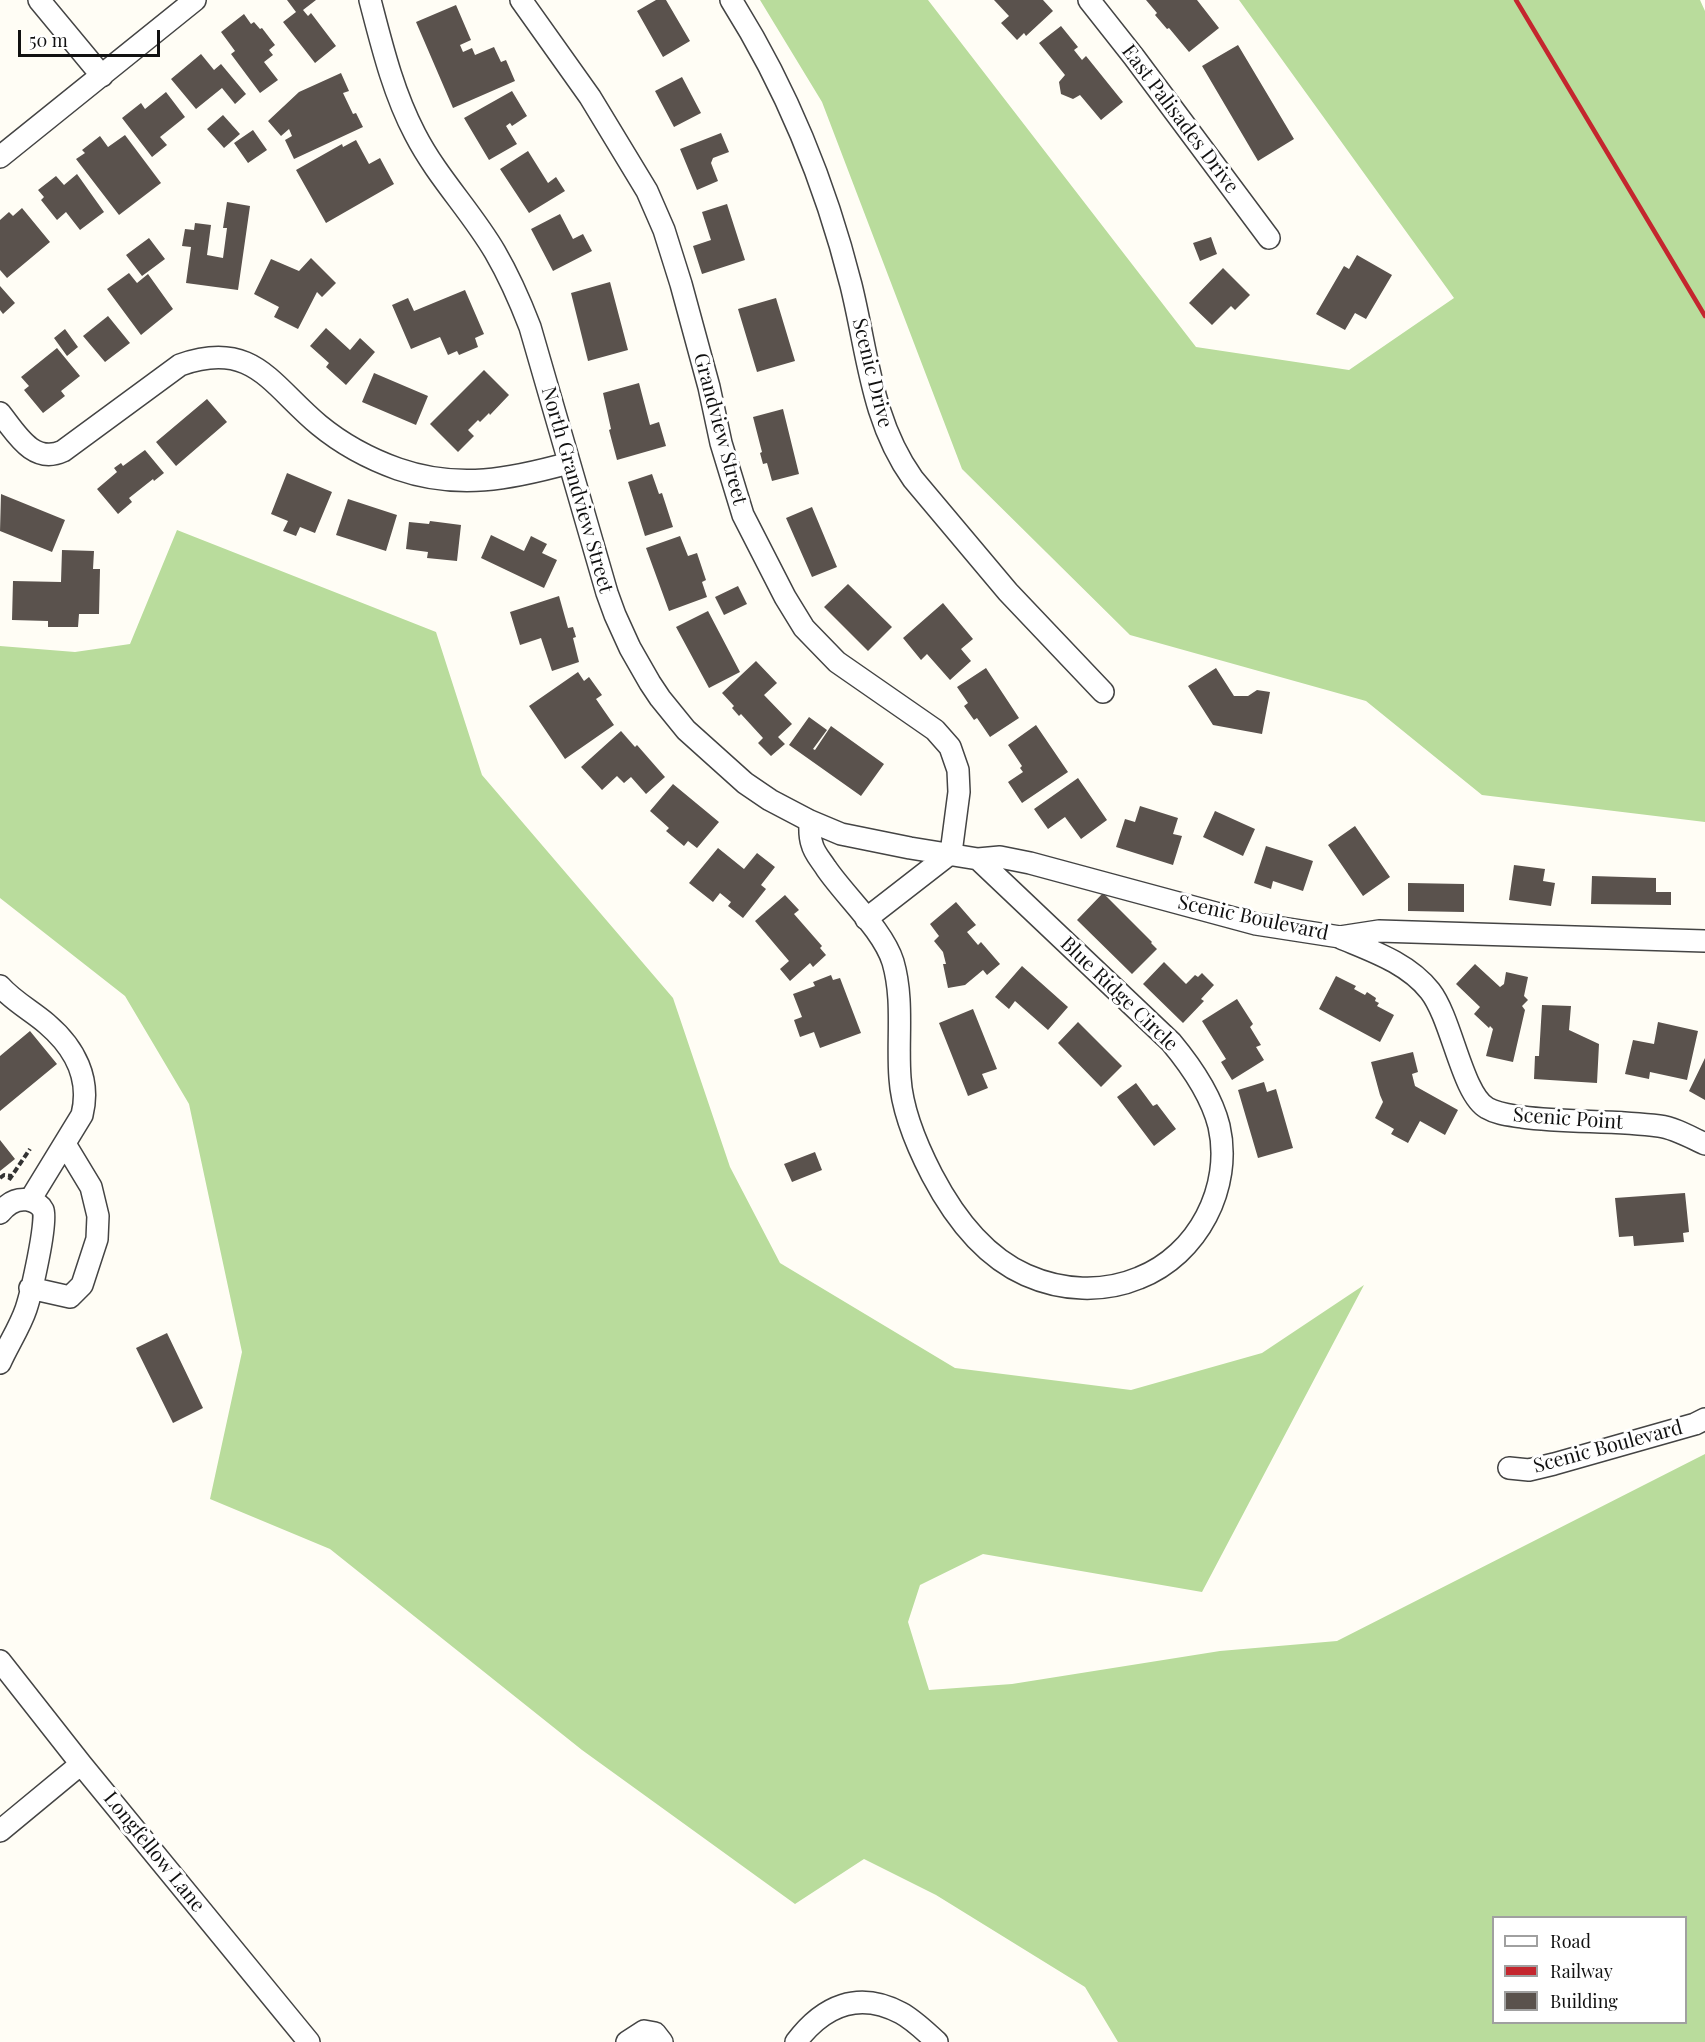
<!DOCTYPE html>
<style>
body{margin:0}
#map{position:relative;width:1705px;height:2042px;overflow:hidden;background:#fffdf5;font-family:"Playfair Display",serif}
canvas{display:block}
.legend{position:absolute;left:1492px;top:1916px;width:195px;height:108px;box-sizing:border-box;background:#fff;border:2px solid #a0a0a0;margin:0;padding:8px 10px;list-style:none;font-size:18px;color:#111}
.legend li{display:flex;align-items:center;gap:12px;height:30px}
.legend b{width:30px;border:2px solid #a0a0a0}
.scale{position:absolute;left:18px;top:30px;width:142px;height:27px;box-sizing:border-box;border:3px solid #111;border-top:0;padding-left:8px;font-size:18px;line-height:21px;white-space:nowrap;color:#111;-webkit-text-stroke:4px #fff;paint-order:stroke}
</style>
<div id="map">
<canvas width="1705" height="2042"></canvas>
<ul class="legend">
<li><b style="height:8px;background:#fff"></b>Road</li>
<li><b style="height:8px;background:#c4262e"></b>Railway</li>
<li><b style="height:16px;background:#5a524d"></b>Building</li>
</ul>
<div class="scale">50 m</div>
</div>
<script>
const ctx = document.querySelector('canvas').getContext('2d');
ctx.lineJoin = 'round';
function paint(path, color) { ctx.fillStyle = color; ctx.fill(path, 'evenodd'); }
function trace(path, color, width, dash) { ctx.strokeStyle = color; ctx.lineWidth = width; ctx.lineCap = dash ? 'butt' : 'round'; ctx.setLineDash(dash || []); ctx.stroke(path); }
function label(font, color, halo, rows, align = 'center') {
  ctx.font = font + ' "Playfair Display",serif'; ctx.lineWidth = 6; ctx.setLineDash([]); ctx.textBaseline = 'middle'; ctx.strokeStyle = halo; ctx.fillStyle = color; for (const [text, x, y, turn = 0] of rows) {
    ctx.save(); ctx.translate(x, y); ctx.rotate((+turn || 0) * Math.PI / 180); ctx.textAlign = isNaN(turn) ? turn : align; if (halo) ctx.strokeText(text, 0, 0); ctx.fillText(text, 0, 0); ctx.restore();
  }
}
const forest = new Path2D(`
 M760,0H928L1196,347L1349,370L1454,298L1239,0H1700L1705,11V822L1482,795L1366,701L1130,635L962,469L822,102Z
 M177,530L436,632L482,775L673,998L730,1167L780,1263L955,1368L1131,1390L1262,1353L1364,1285L1202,1592L983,1554L920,1585L908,1622L929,1690L1012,1684L1220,1651L1337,1641L1705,1454V2042H1118L1085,1987L936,1895L864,1859L795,1904L582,1750L330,1549L210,1499L242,1352L189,1104L125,996L0,898V646L75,652L130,644ZM1494,1918H1686V2022H1494Z`);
const building = new Path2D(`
 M287,0H316L303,10L308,16L311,13L336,46L315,63L283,22L296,12Z
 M656,0H666L690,41L663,57L637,11Z
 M994,0H1043L1053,11L1026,36L1024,33L1017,40L1001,23L1009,16Z
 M1146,0H1197L1219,28L1189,52L1169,28L1167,29L1155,15L1157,13Z
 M456,5L471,40L460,45L463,52L472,48L475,55L494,47L501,62L506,60L515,81L453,108L416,22Z
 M244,14L251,24L254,22L260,29L262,28L275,45L269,50L273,55L264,62L278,80L260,93L231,54L235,51L221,32Z
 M1061,26L1078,47L1074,50L1082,60L1086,56L1123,102L1101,120L1080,95L1073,99L1061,94L1059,82L1065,75L1039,43Z
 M1238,45L1294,139L1258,161L1202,66Z
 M201,54L214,70L221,64L246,94L235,104L222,88L196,109L171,79Z
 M341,73L349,91L343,93L353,114L356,113L363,127L294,159L285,140L292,136L289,129L281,136L268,121L299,92Z
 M682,77L701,113L674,127L655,91Z
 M512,91L527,116L512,126L510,123L506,126L517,144L489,160L464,118Z
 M166,92L185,117L160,137L167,145L152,157L122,118L141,103L145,109Z
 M223,115L240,134L224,148L207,129Z
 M253,130L267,150L248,163L234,143Z
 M721,133L729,152L713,158L711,163L718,181L697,190L680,149Z
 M125,135L161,183L119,215L76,159L85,153L82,150L100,136L108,147Z
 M356,140L369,164L380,158L394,184L326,223L296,170L342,144L343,147Z
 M528,151L548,183L556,177L565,191L529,213L500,169Z
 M77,174L104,212L80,230L66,212L57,220L41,200L44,197L38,190L56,176L64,185Z
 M227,202L250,206L238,290L186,283L191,247L182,246L185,229L194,230L195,223L211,225L207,255L223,258L227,228H223Z
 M727,204L745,260L702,274L693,246L711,240L702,212Z
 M22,208L50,242L7,278L0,270V220L9,212L13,216Z
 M560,214L573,239L583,234L592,251L553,271L531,229Z
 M1211,237L1217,254L1200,261L1193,243Z
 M149,238L165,259L142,276L126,255Z
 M1357,255L1392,275L1366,319L1355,313L1345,330L1316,314L1344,266L1349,269Z
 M311,258L336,283L322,297L317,292L298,329L274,317L279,307L254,294L271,259L299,271Z
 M1223,268L1250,295L1235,310L1231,306L1212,325L1189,303Z
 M129,273L137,283L148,274L173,309L141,335L107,289Z
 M610,282L628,350L588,361L571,293Z
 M0,286L15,303L3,314L0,310Z
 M465,290L484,334L475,338L478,347L459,355L457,351L448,355L440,337L411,349L392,305L408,298L414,311Z
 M776,298L795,361L757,372L738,309Z
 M108,316L130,343L105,362L83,336Z
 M326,328L350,350L360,338L375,352L346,385L326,367L329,363L310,346Z
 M65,329L78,347L67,356L54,338Z
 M57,348L80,376L61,391L65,396L43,413L24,390L29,386L21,377Z
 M484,370L509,395L490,415L489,413L480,422L478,420L468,430L474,436L458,452L430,424Z
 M374,373L428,396L416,425L362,402Z
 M639,383L650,425L659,422L666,446L617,460L609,430L611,429L603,393Z
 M207,399L227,422L176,466L156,442Z
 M783,409L799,474L772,481L767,463L763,464L760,453L762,452L753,417Z
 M145,450L164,473L154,481L153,479L129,498L132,502L118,514L97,489L117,472L114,468L121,463L123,466Z
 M287,473L332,492L315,533L300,527L296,536L283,531L288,521L271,514Z
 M652,474L659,494L662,493L673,527L645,536L628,482Z
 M1,494L65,520L52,552L0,531Z
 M348,499L397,515L386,551L336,535Z
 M812,507L837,567L812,577L786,518Z
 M430,521L461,525L457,561L427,558L428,552L406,549L409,522L429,524Z
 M491,535L524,551L531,536L547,544L542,553L557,560L544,588L481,558Z
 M680,536L688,556L697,553L706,580L702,582L707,597L669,611L646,548Z
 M62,550L94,551L93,569H100L99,614H79L78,627H48V621L12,620L13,581L61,582Z
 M848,584L892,627L868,651L824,607Z
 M738,586L747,604L724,615L715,597Z
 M559,596L568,628L573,627L576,637L573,638L579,662L552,671L541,638L520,645L510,612Z
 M943,603L973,639L961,649L971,661L950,680L927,654L921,660L903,638Z
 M708,611L740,672L709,688L676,627Z
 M756,661L777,683L764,695L792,724L778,737L785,744L771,756L758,743L763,738L741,714L739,716L732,708L734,706L722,693Z
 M986,668L1019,718L990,737L977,718L974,720L964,706L968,703L957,687Z
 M1216,668L1234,696H1248L1257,690L1270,692L1262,734L1213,725L1188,686Z
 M578,672L584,681L589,677L602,695L596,699L614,725L565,759L529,706Z
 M809,717L827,730L813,749L815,750L831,726L884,764L861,796L789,745Z
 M1036,725L1068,772L1022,803L1008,782L1023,772L1020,768L1022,766L1008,745Z
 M621,731L635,747L637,745L665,777L646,794L631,777L624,783L617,776L602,790L581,767Z
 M1078,778L1107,820L1081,839L1065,817L1048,829L1034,809Z
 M673,784L719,822L697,848L688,841L684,846L666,831L669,828L650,811Z
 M1140,806L1178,818L1173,834L1182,836L1173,865L1116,847L1125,819L1135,822Z
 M1215,811L1255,829L1243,856L1203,837Z
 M1355,826L1390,877L1363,896L1328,845Z
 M1266,846L1313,861L1303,891L1273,881L1271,889L1254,883Z
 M718,848L744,869L757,853L775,867L761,885L766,889L743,918L728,906L731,902L720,893L713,902L689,883Z
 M1514,865L1545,869L1543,881L1555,883L1551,906L1509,900Z
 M1592,876L1656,878V892H1671V905L1591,904Z
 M1408,883L1464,884V912L1408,911Z
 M1103,893L1152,942L1151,943L1157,949L1132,974L1077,920Z
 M785,895L799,910L794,914L822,946L820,948L826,955L813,967L810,963L790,981L780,969L789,961L755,921Z
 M956,902L976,925L967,932L978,945L981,942L1000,964L987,975L983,970L965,985L948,988L943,964H946L943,952L934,941L939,936L930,924Z
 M1164,962L1186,984L1195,975L1198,977L1202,973L1214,985L1201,999L1204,1001L1183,1023L1143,984Z
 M1475,964L1500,987L1504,984L1506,972L1528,977L1524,996L1528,1000L1522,1006L1525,1010L1513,1062L1486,1056L1493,1029L1490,1026L1489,1028L1474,1014L1480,1007L1456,984Z
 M1022,966L1068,1007L1048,1030L1015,1001L1009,1009L995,997Z
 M831,975L833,980L840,978L861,1033L820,1048L814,1032L800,1037L794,1020L802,1017L793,994L815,986L813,982Z
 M1336,976L1356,986L1354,989L1365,995L1367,992L1376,998L1375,1001L1379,1003L1377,1006L1394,1015L1380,1042L1319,1009Z
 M1237,999L1253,1024L1250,1027L1261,1045L1256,1047L1264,1060L1232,1080L1221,1062L1226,1059L1202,1021Z
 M1542,1005L1571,1006L1569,1030L1599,1044L1597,1083L1534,1079L1535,1056H1539Z
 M973,1009L997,1069L982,1074L988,1088L968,1096L939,1023Z
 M1078,1022L1122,1066L1101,1087L1058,1043Z
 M1658,1022L1698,1031L1687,1080L1650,1072L1649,1079L1625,1074L1633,1040L1654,1044Z
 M30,1031L57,1064L0,1111V1056Z
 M1413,1052L1418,1072L1412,1074L1415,1086L1458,1110L1445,1135L1420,1121L1408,1143L1391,1134L1394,1129L1375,1118L1383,1102L1380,1095L1371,1062Z
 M1705,1058V1100L1689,1091Z
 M1264,1082L1267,1092L1276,1089L1293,1148L1258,1158L1238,1090Z
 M1136,1083L1153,1106L1157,1104L1176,1129L1154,1146L1117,1097Z
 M0,1140L15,1159L0,1171Z
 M815,1152L822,1170L792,1182L784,1164Z
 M1685,1193L1689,1232L1683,1233L1684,1242L1634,1246L1633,1236L1619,1237L1615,1198Z
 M167,1333L203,1408L173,1423L136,1348Z`);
const path = new Path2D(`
 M0,1178L4,1175L12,1176
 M9,1180L30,1149`);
const minor = new Path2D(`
 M39,0L102,76
 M370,0C382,46 393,92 415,134C437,177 471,211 495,252C509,276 520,301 530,327L607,593L615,615L630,648L650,683L660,698L686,730L745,783L770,800L810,821L841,834L910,848L978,859L1000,857L1030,863L1256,924L1340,937L1379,931L1705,941
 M521,0L590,97L647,191L664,230L681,284L709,387L721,443L743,515L785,597L804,628L837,662L935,730L950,747L958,770L959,792L951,853L866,919
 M731,0C786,87 826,186 851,285C868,354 871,420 913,479L1008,592L1103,692
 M1089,0L1134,57L1269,238
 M0,157L195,0
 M0,413C16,433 33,465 63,451L180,365C253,339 271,385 319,425C342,444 370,459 398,469C458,490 511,479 569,463
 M810,821C810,828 809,836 812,844C814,853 821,860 826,868C845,896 883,930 893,962C904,1000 897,1040 900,1078C902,1111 917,1146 932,1175C953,1215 983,1256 1026,1275C1062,1291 1103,1293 1139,1278C1198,1255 1233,1187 1219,1126C1211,1094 1191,1066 1171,1042L978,859
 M1341,938C1372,951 1408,963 1430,991C1452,1019 1462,1094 1487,1108C1497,1114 1510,1115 1522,1117C1567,1123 1613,1120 1659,1126C1675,1128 1690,1137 1705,1144
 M0,986C13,1001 32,1011 47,1024C75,1048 91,1079 82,1115L30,1200
 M0,1213C7,1204 16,1198 28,1200C33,1201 40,1204 43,1210C48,1221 31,1294 26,1309C20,1327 8,1345 0,1363
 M30,1288L70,1297L82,1285L97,1239L98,1216L91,1187L65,1144
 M1509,1468L1529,1470L1554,1464L1695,1424L1705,1419
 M0,1661L81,1764L309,2042
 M0,1831L81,1764
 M627,2042L644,2031L655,2033L662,2042
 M796,2042C823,2006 858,1990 901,2013C914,2020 926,2032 937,2042`);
const rail = new Path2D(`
 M1516,0L1705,316`);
const streetNames = [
 ["East Palisades Drive",1180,119,53],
 ["Scenic Drive",872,373,76],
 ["Grandview Street",720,429,75],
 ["North Grandview Street",577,490,74],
 ["Scenic Boulevard",1253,918,12],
 ["Blue Ridge Circle",1119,994,44],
 ["Scenic Point",1568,1119,4],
 ["Scenic Boulevard",1608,1447,-15],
 ["Longfellow Lane",154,1852,51]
];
paint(forest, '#b9dc9c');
paint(building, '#5a524d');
trace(minor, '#444', 24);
trace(path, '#333', 4, [6, 3]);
trace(minor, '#fff', 21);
trace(rail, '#c4262e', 4.5);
label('20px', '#111', '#fff', streetNames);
</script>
